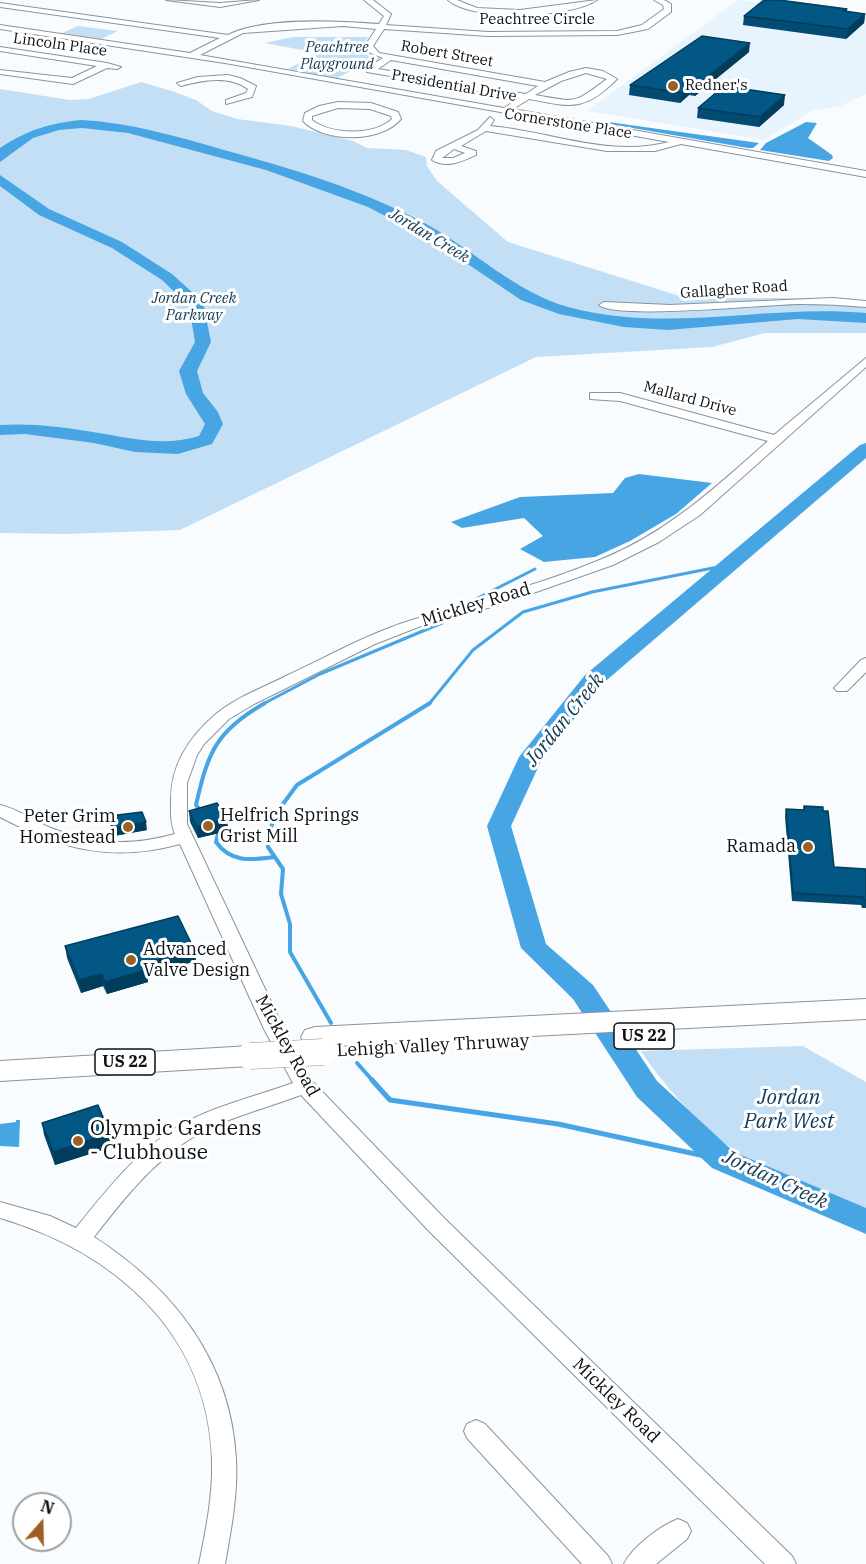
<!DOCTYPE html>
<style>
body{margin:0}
#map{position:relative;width:866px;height:1564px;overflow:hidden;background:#f9fcfe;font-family:"IBM Plex Serif",serif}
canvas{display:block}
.north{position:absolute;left:12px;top:1492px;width:60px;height:60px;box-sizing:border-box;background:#fff;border:2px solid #9ea0a1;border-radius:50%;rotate:20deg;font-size:16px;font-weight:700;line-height:24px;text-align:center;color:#0c1115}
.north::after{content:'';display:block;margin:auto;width:21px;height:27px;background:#9d6024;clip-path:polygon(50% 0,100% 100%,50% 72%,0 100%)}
</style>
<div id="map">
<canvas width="866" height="1564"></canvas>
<div class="north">N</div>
</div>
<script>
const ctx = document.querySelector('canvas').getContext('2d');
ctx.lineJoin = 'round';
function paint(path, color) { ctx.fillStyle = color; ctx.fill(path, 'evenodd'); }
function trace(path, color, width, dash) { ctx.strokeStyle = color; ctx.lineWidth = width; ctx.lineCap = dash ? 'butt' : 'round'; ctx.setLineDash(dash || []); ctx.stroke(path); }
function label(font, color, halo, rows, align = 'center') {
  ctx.font = font + ' "IBM Plex Serif",serif'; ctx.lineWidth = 6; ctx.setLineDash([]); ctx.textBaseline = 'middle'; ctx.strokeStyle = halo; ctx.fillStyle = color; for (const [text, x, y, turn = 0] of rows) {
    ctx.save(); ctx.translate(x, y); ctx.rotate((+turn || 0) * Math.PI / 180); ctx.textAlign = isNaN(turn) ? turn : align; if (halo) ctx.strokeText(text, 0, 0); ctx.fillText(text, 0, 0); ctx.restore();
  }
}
const built = new Path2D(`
 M738,0L866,15V94L840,106L812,111L764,140L587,111Z`);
const green = new Path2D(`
 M78,26L118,31L101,39L62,33Z
 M292,37H368L362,51L369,56L385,60L369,68H357L337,78L288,69L318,53L265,43Z
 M141,82L172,91L196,100L212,111L237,119L291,126L353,141L367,148L406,150L426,157L427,166L437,181L508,242L686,298H825L866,301V333H765L712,347L536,357L180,530L65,534L0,533V89L70,100L89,99Z
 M803,1046L866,1082V1215C826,1197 784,1180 746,1158C707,1134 665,1088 641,1051Z`);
const water = new Path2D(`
 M601,121L759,143L753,148H748L598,122Z
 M806,122L817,123L808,138L832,155L833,158L829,161L760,150L766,143Z
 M639,474L712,483L676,514L630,541L595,557L544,562L520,549L543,536L524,518L462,528L451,522L520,497L613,493L625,478Z
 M16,1120H20L19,1147L0,1146V1124L16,1122Z`);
const streamFar2 = new Path2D(`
 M458,608L535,569
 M263,704L320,674L442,623L451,616
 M429,704L473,650L523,612L592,592L728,565`);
const streamFar1 = new Path2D(`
 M201,811L196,805C208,752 216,731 265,703
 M218,834L216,842C231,863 251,860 274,857
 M331,1023L290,952V924L281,894L283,869L268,847L267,835L280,808L297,785L430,703
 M357,1063L373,1081`);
const stream = new Path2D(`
 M372,1080L390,1100L558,1124L723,1160`);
const river = new Path2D(`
 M82,120C131,123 176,136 224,150C293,169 364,190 428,225C475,251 515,292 568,307C667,334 766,304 866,313V323L798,319L668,330L624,327L559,314L521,300L435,242L368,207L266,170L128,133L82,128L59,130L33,138L0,162V148C27,130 50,123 82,120Z
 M0,175L49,209L122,242L172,274L203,302L211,342L197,371L203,393L218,412L223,424L212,444L178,454L135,452L94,443L25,434L0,435V425C31,423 62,427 93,432C130,438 162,447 199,436L205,424L186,394L179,371L195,342L189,306L162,280L112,248L39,215L0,186Z
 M866,443V458L601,685L542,759L511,826L546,944L593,985L657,1081L734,1152L866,1208V1234L712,1168L637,1097L573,999L521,948L487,826L519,757L585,675L860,445Z`);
const minor = new Path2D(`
 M166,0L220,3L259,0L220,7Z
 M364,0H373L391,14L386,25L488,32L617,31L642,25L664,9L663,5L654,0H664L671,4V12L648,29L617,35L488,36L384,29L373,46L379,53L545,82L569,72L586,68L603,71L617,79C584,112 571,107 529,99L513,109L866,171V177L681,144L655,151H607L486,131L461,146L476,151V155C463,161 446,169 432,160L436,151L478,130L490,117L494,120L490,126C549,131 609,158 669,142L225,63L0,29V25L190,53L220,38L0,7V3L228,35C262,17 340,21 379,24L384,16ZM343,26L376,29L365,46L366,51L383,58L367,68V72L519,98L504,108L200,55L243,33ZM391,60L538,86L526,94L378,69ZM586,73L607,79C572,105 577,102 535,95L561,81ZM454,149L465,153L453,158H442Z
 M448,0H457L477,8L520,10L597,0C571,18 472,22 448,0Z
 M0,47L107,63L121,67L117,69L107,68L73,84L0,74V70L72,78L97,66L0,51Z
 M228,75L240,78L256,86L252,97L226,104V100L246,93L248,89C229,75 203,80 181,86L177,83L198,77Z
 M338,102L371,103L398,112L401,119C381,143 324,143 303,121L305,113L319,106ZM338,108L370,109L391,116L392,119C373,136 332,135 312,120V116Z
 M833,298L866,301V307C844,305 823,304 801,304C768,304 617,320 599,305L604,302L670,305Z
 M866,358V367L700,515L659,542L613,565L499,605L421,626L375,644L254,704L229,719L204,744L197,755L187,783V824L284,1029L312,1081L445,1219L792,1556L796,1564H765L429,1231L301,1095C264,1109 224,1118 190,1139C151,1164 122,1201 94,1237C173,1288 231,1361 236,1459C238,1494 231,1530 225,1564H199C206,1530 213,1495 212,1460C208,1333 115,1252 0,1218V1202L50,1216L76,1228C105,1192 136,1152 177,1127C213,1106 254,1097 293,1083L264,1029L180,844C111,863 61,849 0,817V805C18,809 34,821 51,828C92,845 133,846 175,834C170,822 171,812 171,799C171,764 190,736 216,714C236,697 265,687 288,675C329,656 369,633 412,620C476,600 541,585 602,559C667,533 716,487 768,441L620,401L590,399V393H620L774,435Z
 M866,658V672L847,691H837L834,688L837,685L861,660Z
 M476,1420L485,1424L608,1556L612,1564H582L467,1438L464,1431L467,1424Z
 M678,1519L687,1523L691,1531L687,1539L656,1564H624C632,1547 660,1526 678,1519Z`);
const highway = new Path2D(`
 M866,999V1019L315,1047L305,1044L301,1037L305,1030L315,1027Z
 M250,1046L260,1049L264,1056L260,1063L250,1066L0,1081V1061Z`);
const highwayBridge = new Path2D(`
 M250,1056L323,1052`);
const wall = new Path2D(`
 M847,9V12L865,14L864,23L846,39L743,25L744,16Z
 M749,52L695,96L689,95L680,103L629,95L630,85Z
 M784,105L759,127L697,118L698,108Z
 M804,806L834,867L866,869V908H862L861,905L792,901L785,817L786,809L803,810Z
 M189,811L227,819L228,831L198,838L190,822Z
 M109,816L147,830L114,836L110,824Z
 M65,946L194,949L196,961L147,975L148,982L107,994L103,986L81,993L67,958Z
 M42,1123L110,1134L112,1147L55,1165L44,1135Z`);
const shadedWall = new Path2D(`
 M865,14L864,23L846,39L848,29Z
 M750,43L749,52L695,96L696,86Z
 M690,85L689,95L680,103L681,93Z
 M785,95L784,105L759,127L760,117Z
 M227,819L228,831L198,838L197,827Z
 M146,822L147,830L114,836L113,828Z
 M194,949L196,961L147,975L148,982L107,994L105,982L143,964Z
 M102,974L103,986L81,993L79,980Z
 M110,1134L112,1147L55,1165L53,1152Z`);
const building = new Path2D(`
 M764,0H779L847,9L844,11L865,14L848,29L744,16Z
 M702,36L750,43L696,86L690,85L681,93L630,85Z
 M724,86L785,95L760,117L698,108Z
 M217,803L227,819L197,827L189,811Z
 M804,806L823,807V811H828L834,867L866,869V900H863V897L793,893L786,809L804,810Z
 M142,812L146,822L113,828L109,816Z
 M178,916L194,949L143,964L146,970L105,982L102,974L79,980L65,946Z
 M98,1105L110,1134L53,1152L42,1123Z`);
const markers = [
 [673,86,6,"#9d6024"],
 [208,826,6,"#9d6024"],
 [128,827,6,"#9d6024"],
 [808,847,6,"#9d6024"],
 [131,960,6,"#9d6024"],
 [78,1141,6,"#9d6024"]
];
const farStreetnames = [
 ["Peachtree Circle",537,20],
 ["Lincoln Place",60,45,8],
 ["Robert Street",447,54,10],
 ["Presidential Drive",454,86,10],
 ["Cornerstone Place",568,124,9],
 ["Gallagher Road",734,290,-4],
 ["Mallard Drive",690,399,15]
];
const farParknames = [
 ["Peachtree",337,48],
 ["Playground",337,65],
 ["Jordan Creek",194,299],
 ["Parkway",194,316]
];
const farPoinames = [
 ["Redner's",685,86]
];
const farWaternames = [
 ["Jordan Creek",429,236,31]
];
const shields = [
 [644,1036,60],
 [125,1062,60]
];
const shieldNames = [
 ["US 22",644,1036],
 ["US 22",125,1062]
];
const streetNames = [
 ["Mickley Road",476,605,-17],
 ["Mickley Road",287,1046,61],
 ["Lehigh Valley Thruway",433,1046,-3],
 ["Mickley Road",616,1401,44]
];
const poiNames = [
 ["Helfrich Springs",220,816],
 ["Grist Mill",220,837],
 ["Peter Grim",116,817,"right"],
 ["Homestead",116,838,"right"],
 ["Ramada",796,847,"right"],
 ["Advanced",143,950],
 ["Valve Design",143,971]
];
const waterNames = [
 ["Jordan Creek",565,720,-51],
 ["Jordan Creek",775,1180,25]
];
const nearParknames = [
 ["Jordan",789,1098],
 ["Park West",789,1122]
];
const nearPoinames = [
 ["Olympic Gardens",90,1129],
 ["- Clubhouse",90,1153]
];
paint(built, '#e7f3fd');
paint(green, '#c3dff6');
paint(water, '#48a5e3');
trace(streamFar2, '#48a5e3', 3);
trace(streamFar1, '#48a5e3', 4);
trace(stream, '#48a5e3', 5);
paint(river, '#48a5e3');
trace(minor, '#87949e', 2);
trace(highway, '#87949e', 2);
paint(minor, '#fff');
paint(highway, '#fff');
trace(highwayBridge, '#87949e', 27, []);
trace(highwayBridge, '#fff', 26);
paint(wall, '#034b72');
paint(shadedWall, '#023d5c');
paint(building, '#035784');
trace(building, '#023d5c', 1.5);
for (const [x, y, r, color] of markers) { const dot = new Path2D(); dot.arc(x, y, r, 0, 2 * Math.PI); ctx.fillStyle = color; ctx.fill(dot); trace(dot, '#fff', 2); }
label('15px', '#0c1115', '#fff', farStreetnames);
label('italic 15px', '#143a54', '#fff', farParknames);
label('15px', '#0c1115', '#fff', farPoinames, 'left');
label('italic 16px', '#143b54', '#fff', farWaternames);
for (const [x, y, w] of shields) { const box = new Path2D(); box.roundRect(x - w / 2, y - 13, w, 26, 4.5); ctx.fillStyle = '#fff'; ctx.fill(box); trace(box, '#0c1115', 1.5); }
label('bold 16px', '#0c1115', null, shieldNames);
label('18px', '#0c1115', '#fff', streetNames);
label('18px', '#0c1115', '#fff', poiNames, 'left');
label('italic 20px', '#143b54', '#fff', waterNames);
label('italic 21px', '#143a54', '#fff', nearParknames);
label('21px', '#0c1115', '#fff', nearPoinames, 'left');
</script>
